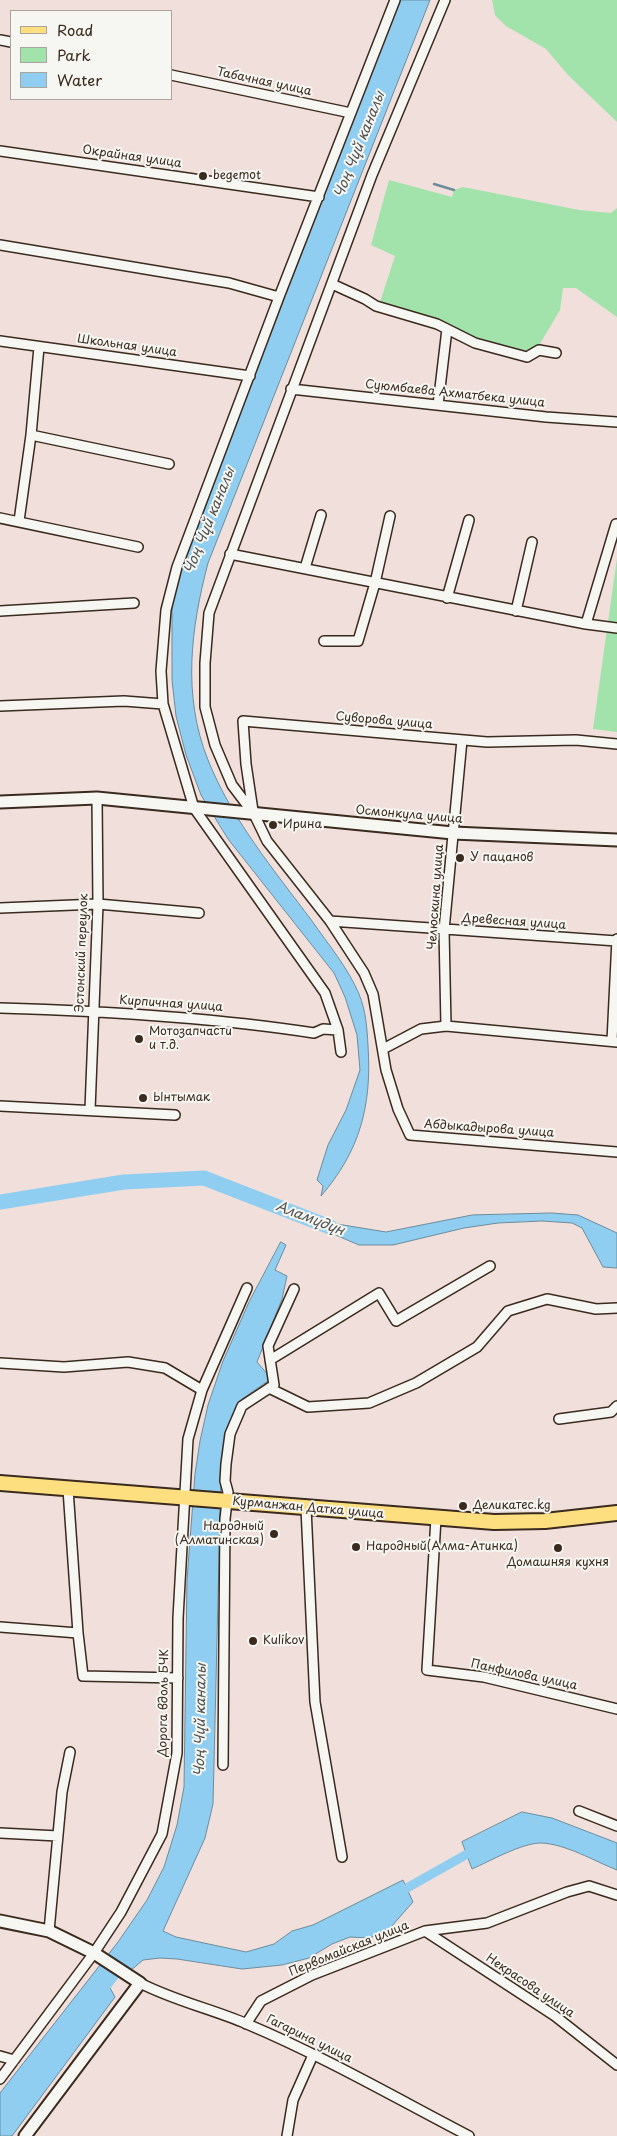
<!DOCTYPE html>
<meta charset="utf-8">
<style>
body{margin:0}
#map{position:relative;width:617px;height:2136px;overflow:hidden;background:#f0dfdb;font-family:"Playpen Sans",sans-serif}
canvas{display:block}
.legend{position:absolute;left:10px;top:10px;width:162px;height:90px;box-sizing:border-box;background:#f6f6f2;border:1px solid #aba49d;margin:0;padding:6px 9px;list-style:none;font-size:15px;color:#3b2a1e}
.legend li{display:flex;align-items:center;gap:10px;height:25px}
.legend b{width:25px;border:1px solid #aba49d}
</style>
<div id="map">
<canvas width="617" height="2136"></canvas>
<ul class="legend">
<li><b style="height:6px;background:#fddf80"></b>Road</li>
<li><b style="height:14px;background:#a2e2ab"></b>Park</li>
<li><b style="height:14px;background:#8fcef0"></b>Water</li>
</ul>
</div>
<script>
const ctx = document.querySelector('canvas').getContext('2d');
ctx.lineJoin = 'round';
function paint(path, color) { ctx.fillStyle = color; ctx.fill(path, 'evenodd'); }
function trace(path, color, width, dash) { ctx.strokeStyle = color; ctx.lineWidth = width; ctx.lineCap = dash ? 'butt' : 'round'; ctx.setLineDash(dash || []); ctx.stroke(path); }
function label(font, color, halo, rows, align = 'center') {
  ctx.font = font + ' "Playpen Sans",sans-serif'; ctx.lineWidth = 4; ctx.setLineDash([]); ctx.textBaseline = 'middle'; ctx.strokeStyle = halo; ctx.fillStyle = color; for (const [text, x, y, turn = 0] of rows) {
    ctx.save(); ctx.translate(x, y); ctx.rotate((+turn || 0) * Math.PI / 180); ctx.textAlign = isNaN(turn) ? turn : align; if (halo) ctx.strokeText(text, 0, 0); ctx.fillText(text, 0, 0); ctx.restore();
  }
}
const green = new Path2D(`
 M492,0H617V122L568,75L546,49L506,26L495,15Z
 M389,180L452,197L454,190L463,187L579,210L611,213L617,208V317L576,288H563L560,310L538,347L518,352L479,341L437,321L380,302L395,256L371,245Z
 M617,558V732L593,729Z`);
const water = new Path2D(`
 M400,0H430L208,563C191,628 182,695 208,760C232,820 274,870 312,921C328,944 348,968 359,994C366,1011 367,1028 368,1046C372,1105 360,1151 321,1196L323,1186L317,1180L328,1145L346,1110L360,1070L357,1035L345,997L334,973L228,839L201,795L186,755L176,716L172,680V601L183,561Z
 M552,1213L578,1215L617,1233V1268L603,1267L582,1228L572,1223L542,1221L498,1223L464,1228L393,1245H359L310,1224L315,1216L331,1223L386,1232L472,1215Z
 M281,1242L286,1245L275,1270L287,1276L282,1299L257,1362L269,1376L268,1381L242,1399L235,1416L221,1475L213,1804L205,1838L163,1931L176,1937L246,1952L274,1944L292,1931L313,1925L403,1880L413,1902L390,1928L370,1938L350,1937L332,1944L309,1958L282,1965L242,1969L177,1959L160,1958L143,1960L130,1971L120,1964L108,1984L115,1997L12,2136H0V2093L118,1942L147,1900L164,1867L177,1825L184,1787L187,1580L195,1474L200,1441L208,1405L223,1361L249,1302Z
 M522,1812L552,1818L617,1843V1870C594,1861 566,1844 541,1843C522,1843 490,1861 472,1869L462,1842Z`);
const stream = new Path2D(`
 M434,184L454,190`);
const canal = new Path2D(`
 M398,1893L476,1849
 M100,1994L123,1965`);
const river = new Path2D(`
 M0,1202L124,1182L204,1178L330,1227`);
const minor = new Path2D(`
 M445,0L372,175L209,613L205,663V707L215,745L232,785L254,814L267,841L330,921L617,941
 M0,40L11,42
 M171,75L351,113
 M0,151L319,197
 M0,245L229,283L279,297
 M332,284L365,299L376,306L437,324L475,343L527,357L539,350L556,353
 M0,341L250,376
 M291,389L546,417L617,422
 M438,405L447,329
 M31,435L169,464
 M0,518L138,547
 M19,521L31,435L39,347
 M230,554L586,624L616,524
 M305,568L321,515
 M447,598L469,520
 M0,611L134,603
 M516,611L532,542
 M586,624L617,628
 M324,641H358L375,583L390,516
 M0,706L124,701L163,704
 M253,811L246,764L243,721L487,742L576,740L617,744
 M0,908L98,904L199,913
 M330,921L364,973L373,994L386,1070L398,1109L410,1135L617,1152
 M0,1008C105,1011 210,1017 314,1033L323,1029L338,1030
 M446,1026L444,930L462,740
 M612,1041L617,939
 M383,1049L421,1029L446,1026L617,1042
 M341,1052L338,1030L325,993L194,808L163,704L161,671L166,610L177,567L279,297L395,0
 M0,1106L175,1115
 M90,1110L98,904L97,798
 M270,1360L379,1293L396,1321L490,1266
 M0,1363L64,1367L128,1362L165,1368L202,1390
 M269,1388L308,1407L369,1403L416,1383L477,1347L508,1311L547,1299L596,1309L617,1308
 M559,1419L611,1412L617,1406
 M68,1489L78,1633L83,1676L178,1678
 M306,1508L315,1702L342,1857
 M436,1518L427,1670L484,1677L617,1709
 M0,1627L78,1633
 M223,1765L225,1519L228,1492L225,1481L226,1464L230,1434L242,1406L274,1385L268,1346L294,1289
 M579,1811L617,1826
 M0,1833L58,1836
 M49,1931L62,1792L70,1752
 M425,1931L555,2016L617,2065
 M140,1983C175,2001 212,2009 247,2024C323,2056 396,2098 469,2136
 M246,2024L261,2001L312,1975L425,1931L487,1923L567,1892L589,1886L617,1895
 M0,2056L14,2060
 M0,2079L94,1953L121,1912L162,1834L177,1753L178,1618L188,1439L202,1390L247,1288
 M287,2136L293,2100L313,2055`);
const tertiary = new Path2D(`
 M0,802L97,798L453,833L617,840
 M0,1921L49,1931L94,1953L140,1983L25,2136`);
const primary = new Path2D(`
 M0,1483L494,1522L545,1521L617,1513`);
const markers = [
 [203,176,5,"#3b2a1e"],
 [273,825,5,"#3b2a1e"],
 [460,858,5,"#3b2a1e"],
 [139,1039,5,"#3b2a1e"],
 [143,1098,5,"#3b2a1e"],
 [463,1506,5,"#3b2a1e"],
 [274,1534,5,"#3b2a1e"],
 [356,1547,5,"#3b2a1e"],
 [558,1548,5,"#3b2a1e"],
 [253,1641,5,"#3b2a1e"]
];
const streetNames = [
 ["Табачная улица",264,82,12],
 ["Окрайная улица",132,157,8],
 ["Школьная улица",127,346,8],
 ["Суюмбаева Ахматбека улица",455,394,6],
 ["Суворова улица",384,721,5],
 ["Осмонкула улица",409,815,5],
 ["Челюскина улица",436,897,-86],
 ["Древесная улица",514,922,4],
 ["Эстонский переулок",82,953,-88],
 ["Кирпичная улица",171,1004,4],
 ["Абдыкадырова улица",489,1129,4],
 ["Курманжан Датка улица",308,1508,5],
 ["Панфилова улица",524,1675,12],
 ["Дорога вдоль БЧК",164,1703,-89],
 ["Первомайская улица",349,1949,-22],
 ["Некрасова улица",530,1986,34],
 ["Гагарина улица",309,2039,26]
];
const poiNames = [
 ["begemot",213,176],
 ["Ирина",283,825],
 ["У пацанов",470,858],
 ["Мотозапчасти",149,1032],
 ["и т.д.",149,1046],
 ["Ынтымак",153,1098],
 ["Деликатес.kg",473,1506],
 ["Народный",264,1527,"right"],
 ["(Алматинская)",264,1541,"right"],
 ["Народный(Алма-Атинка)",366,1547],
 ["Домашняя кухня",558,1563,"center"],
 ["Kulikov",263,1641]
];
const waterNames = [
 ["Чоң Чүй каналы",360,145,-68],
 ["Чоң Чүй каналы",210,521,-68],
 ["Аламүдүн",310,1219,21],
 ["Чоң Чүй каналы",201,1720,-89]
];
paint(green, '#a2e2ab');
paint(water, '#8fcef0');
trace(water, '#6d8c9c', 1);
trace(stream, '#6d8c9c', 2.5);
trace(canal, '#8fcef0', 9);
trace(river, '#8fcef0', 15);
trace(minor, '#3b2a1e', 12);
trace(tertiary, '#3b2a1e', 15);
trace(primary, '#3b2a1e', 18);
trace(minor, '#f6f6f2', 9);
trace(tertiary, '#f6f6f2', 11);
trace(primary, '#fddf80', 14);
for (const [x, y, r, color] of markers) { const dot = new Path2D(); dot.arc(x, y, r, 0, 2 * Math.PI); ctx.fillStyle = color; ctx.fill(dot); trace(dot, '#f6f6f2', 2); }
label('12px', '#3b2a1e', '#f6f6f2', streetNames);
label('12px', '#3b2a1e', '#f6f6f2', poiNames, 'left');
label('italic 14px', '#505352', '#f6f6f2', waterNames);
</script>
